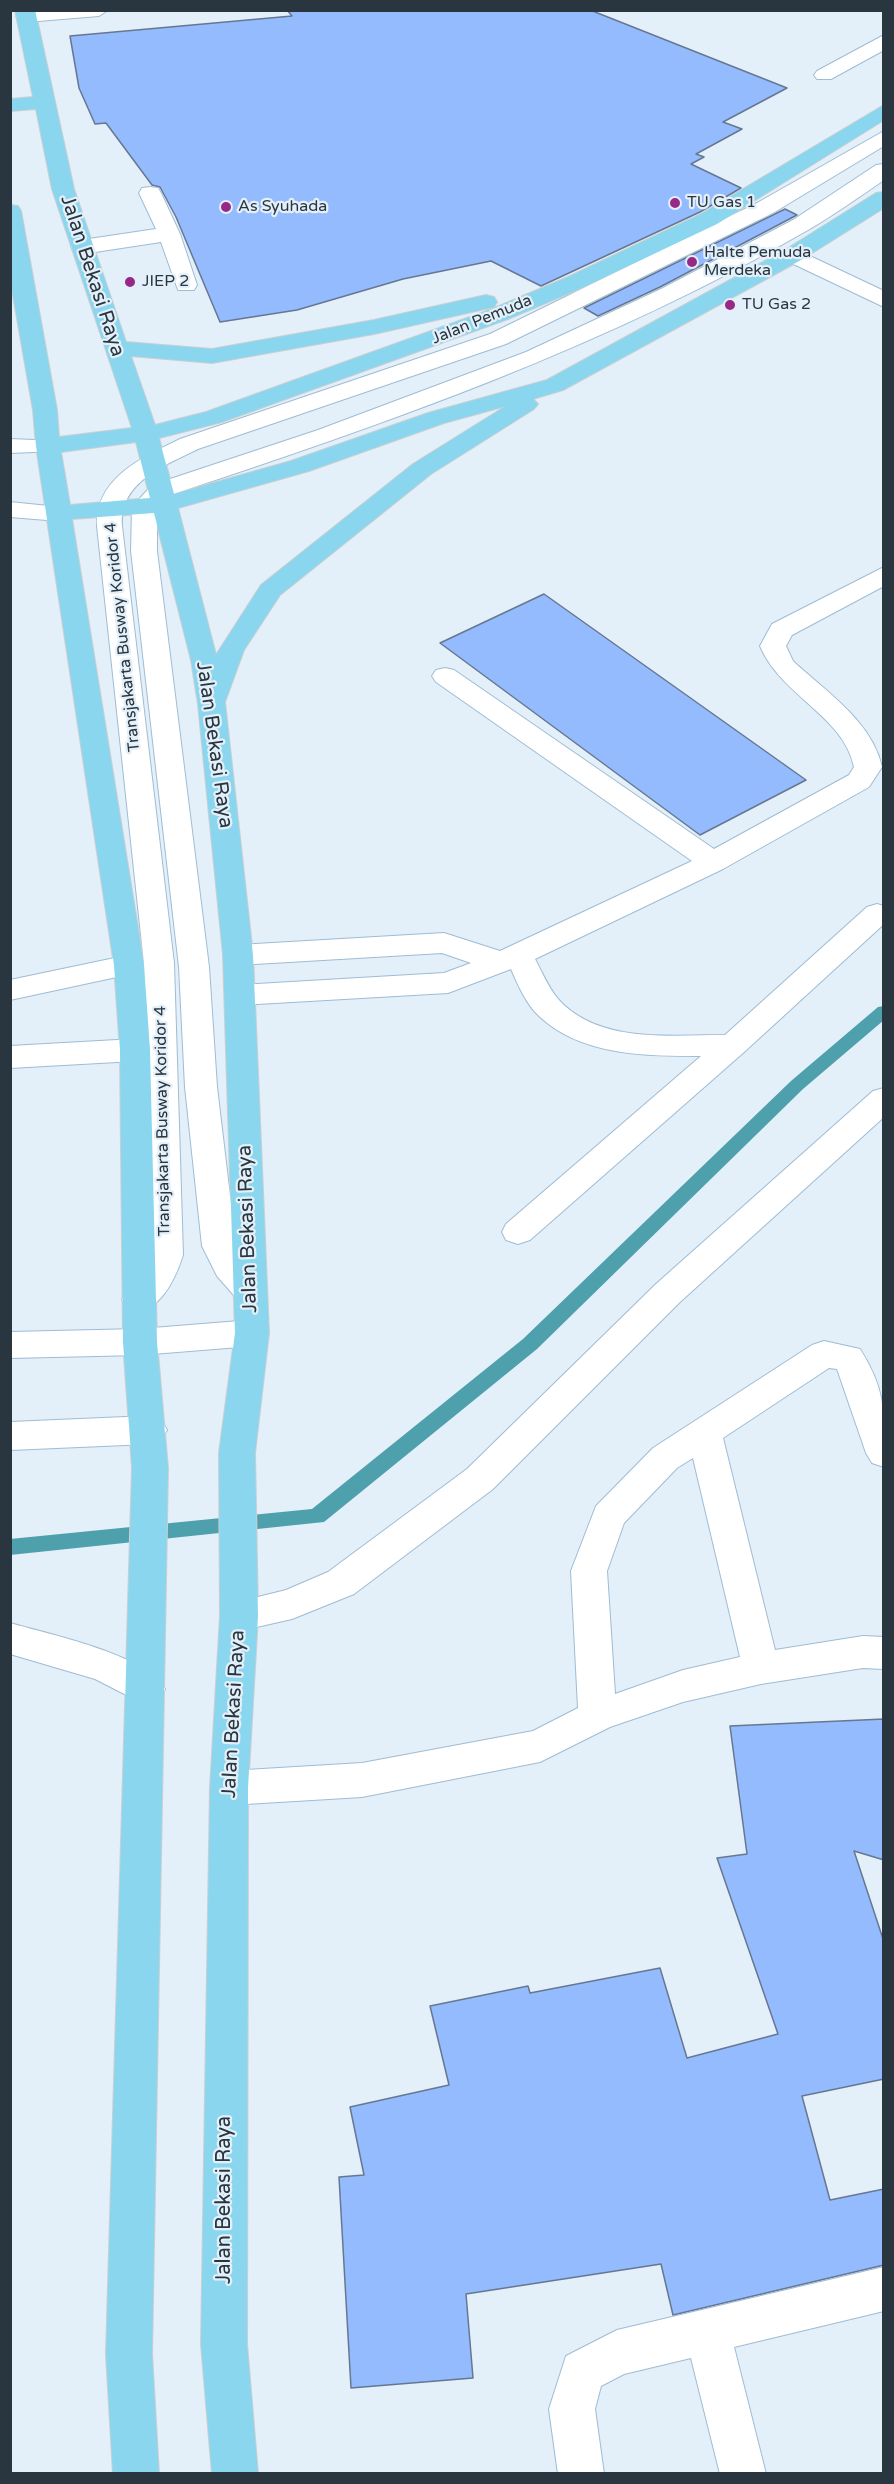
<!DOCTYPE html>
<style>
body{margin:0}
#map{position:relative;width:894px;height:2484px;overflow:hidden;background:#e3eff9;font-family:"Varela Round",sans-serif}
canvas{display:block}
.frame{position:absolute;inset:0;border:12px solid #29363f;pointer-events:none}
</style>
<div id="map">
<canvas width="894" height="2484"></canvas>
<div class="frame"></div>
</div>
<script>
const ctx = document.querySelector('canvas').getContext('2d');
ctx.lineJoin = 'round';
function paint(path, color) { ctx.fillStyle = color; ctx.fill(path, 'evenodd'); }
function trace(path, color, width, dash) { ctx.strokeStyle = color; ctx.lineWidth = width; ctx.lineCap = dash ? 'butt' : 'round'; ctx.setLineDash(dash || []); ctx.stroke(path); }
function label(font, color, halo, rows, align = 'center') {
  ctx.font = font + ' "Varela Round",sans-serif'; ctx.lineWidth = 4.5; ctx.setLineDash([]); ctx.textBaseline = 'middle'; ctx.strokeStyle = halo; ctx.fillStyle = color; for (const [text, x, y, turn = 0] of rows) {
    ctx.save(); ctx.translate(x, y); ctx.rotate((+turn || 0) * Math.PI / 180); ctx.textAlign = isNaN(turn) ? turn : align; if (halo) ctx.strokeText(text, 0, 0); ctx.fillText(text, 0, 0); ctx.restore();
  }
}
const stream = new Path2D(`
 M884,1006V1020L803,1089L537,1349L324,1522L10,1555V1539L312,1509L523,1339L791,1081L878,1007Z`);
const building = new Path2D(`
 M287,10H590L787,88L723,122L742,129L696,154L704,157L691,164L741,188L700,212L541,286L491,261L403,279L297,310L220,322L176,217L160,187L152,185L106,123L95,124L79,88L70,36L292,16Z
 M785,209L797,215L660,287L598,316L584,308Z
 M544,594L806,780L700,835L440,643Z
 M884,1719V1860L854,1851L884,1942V2079L802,2096L830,2200L884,2189V2265L673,2315L661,2264L466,2294L473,2378L351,2388L339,2177L364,2175L350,2107L449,2085L430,2006L528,1986L530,1993L660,1968L687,2058L778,2034L717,1858L747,1854L730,1726Z`);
const minor = new Path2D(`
 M24,10H108L99,16L26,22L16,16Z
 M884,35V50L831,79H817L814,75L817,71Z
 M884,131V146L773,213L506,344L198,449C164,466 119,482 122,526L174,963L183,1255C175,1280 158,1318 127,1308L122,1299L145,1270L149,1255L146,1058L135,1061L10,1068V1046L135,1039L145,1042L144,963L97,526C95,478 143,457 180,439L490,334L757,203Z
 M884,164V180C859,197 834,215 808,230C608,346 389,423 170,495L157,509V551L209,967L217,1087L236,1246L242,1260L267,1291L262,1300L250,1303L238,1300L217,1276L202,1246L185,1087L179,967L131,551L132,507L152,485L318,430L526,352L661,289L793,220L876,165Z
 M150,187L158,188L161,193L180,234L197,285L194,290H178L161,242L82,254L74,252L71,247L74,242L82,240L156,229L139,193L142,188Z
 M793,248L884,291V307L785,260L782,255L785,250Z
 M10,439L57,441L60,446L57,451L10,453Z
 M10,502L68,508L72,513L68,518L59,521L10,517Z
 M884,567V586L792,635L786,646L793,661C825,691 872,721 882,767L869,787L723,869L535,959C542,972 548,987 558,999C598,1044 671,1035 725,1035L867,907L877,904L884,906V924L743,1053L530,1240L518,1244L506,1240L502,1232L506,1224L701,1056C647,1056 581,1056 539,1016C526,1004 518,985 511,969L448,993L240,1005L229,1002L225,995L229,988L240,985L444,973L471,963L442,953L238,965L227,962L223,955L227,948L238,945L444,933L500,951L692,861L436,682L432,676L436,670L445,668L454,670L714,849L849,775L854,767C844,716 781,696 760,646L772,624Z
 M129,955L140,958L144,965L140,972L10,1000V980Z
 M884,1088V1117L680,1302L493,1489L354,1594L292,1619L239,1631L226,1627L220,1616L226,1605L286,1590L328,1572L467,1469L656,1284L873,1091Z
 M252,1320L264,1324L269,1333L264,1342L252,1346L140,1355L10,1358V1332L140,1329Z
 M824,1341L860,1349C888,1393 884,1417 884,1467L872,1463L866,1453L837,1369L829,1368L723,1438L775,1650L863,1636L884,1637V1669L863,1668L761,1684L683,1702L610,1727L540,1762L362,1797L229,1805L215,1800L210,1788L215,1776L229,1771L362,1763L533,1731L578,1708L571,1571L596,1506L653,1448L812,1345ZM693,1458L740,1657L683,1670L615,1694L607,1571L624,1523L677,1468Z
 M149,1416L161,1420L167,1430L161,1440L149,1444L10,1450V1422Z
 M10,1623C48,1634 148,1655 165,1689L159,1700L146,1705L95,1679L10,1654Z
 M884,2267V2311L734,2347L766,2474H720L691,2358L624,2374L601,2386L595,2409L604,2474H558L549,2409L566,2356L617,2330Z`);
const major = new Path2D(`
 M15,10H35L74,189L126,342L212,349L374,320L486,295L494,297L497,302L494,307L374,334L212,363L131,356L155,425L206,412L492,309L568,277L701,214L884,105V120L717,224L584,287L508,319L222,422L159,438L174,494L291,461L428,413L547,380L785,250L876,193L884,192V208L801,260L563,390L533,399L538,404L534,409L431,474L280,595L244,650L225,702L253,955L269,1333L255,1453L258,1616L248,1788L247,2344L258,2474H212L201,2344L210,1788L220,1616L219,1453L235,1333L223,955L198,704L191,660L154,513L72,519L144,965L150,1050L157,1342L168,1468L152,2354L159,2474H113L106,2354L132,1468L123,1342L120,1050L114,965L36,446L33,410L10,278V205L18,206L21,211L57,410L59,437L132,428L52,189L36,109L10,111V99L33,97ZM506,406L413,464L261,585L216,655L178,508L309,471L444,423ZM136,442L150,498L70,505L61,452Z`);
const markers = [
 [675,203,6,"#972887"],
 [226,207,6,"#972887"],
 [692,262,6,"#972887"],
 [130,282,6,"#972887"],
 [730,305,6,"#972887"]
];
const farPoinames = [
 ["TU Gas 1",687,203],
 ["As Syuhada",238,207],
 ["Halte Pemuda",704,253],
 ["Merdeka",704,271],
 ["JIEP 2",142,282],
 ["TU Gas 2",742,305]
];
const farStreetnames = [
 ["Jalan Pemuda",482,320,-22],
 ["Transjakarta Busway Koridor 4",123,637,-96],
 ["Transjakarta Busway Koridor 4",163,1121,-91]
];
const streetNames = [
 ["Jalan Bekasi Raya",92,276,72],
 ["Jalan Bekasi Raya",214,745,82],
 ["Jalan Bekasi Raya",248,1229,-92],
 ["Jalan Bekasi Raya",234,1714,-87],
 ["Jalan Bekasi Raya",225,2200,-90]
];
paint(stream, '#4da0ac');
paint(building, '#94bbfd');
trace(building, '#667792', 1.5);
trace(minor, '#9ebcd4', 2);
trace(major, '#cccfd1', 2);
paint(minor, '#fff');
paint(major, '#89d6ee');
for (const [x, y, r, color] of markers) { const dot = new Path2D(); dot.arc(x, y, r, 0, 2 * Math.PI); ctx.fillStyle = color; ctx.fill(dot); trace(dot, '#e3eff9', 2); }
label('16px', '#29363f', '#e3eff9', farPoinames, 'left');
label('16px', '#29363f', '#e3eff9', farStreetnames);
label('20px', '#29363f', '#e3eff9', streetNames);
</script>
